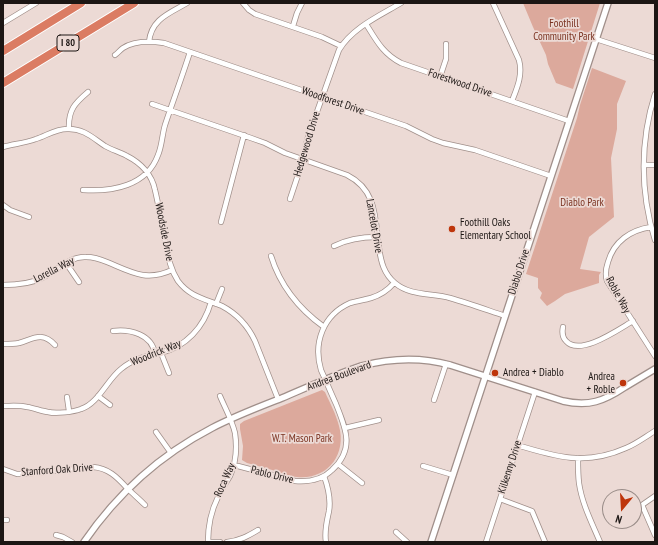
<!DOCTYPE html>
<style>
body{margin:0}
#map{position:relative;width:658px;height:545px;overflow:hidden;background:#ecdad5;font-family:"PT Sans Narrow",sans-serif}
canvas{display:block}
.frame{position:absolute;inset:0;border:4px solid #1c1614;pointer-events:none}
.north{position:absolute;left:602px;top:489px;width:40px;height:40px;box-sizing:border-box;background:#ecdad5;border:1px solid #998c88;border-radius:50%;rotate:198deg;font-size:11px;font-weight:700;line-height:16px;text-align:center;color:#1c1614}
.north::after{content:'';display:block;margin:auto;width:14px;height:18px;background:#be350b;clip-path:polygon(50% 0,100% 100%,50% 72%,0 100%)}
</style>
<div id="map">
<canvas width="658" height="545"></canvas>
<div class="frame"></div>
<div class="north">N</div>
</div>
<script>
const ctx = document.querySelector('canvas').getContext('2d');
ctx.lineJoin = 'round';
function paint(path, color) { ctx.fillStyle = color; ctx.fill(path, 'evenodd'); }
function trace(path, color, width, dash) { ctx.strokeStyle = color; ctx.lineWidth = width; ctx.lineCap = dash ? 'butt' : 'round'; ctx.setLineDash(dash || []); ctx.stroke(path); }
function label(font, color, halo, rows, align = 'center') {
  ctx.font = font + ' "PT Sans Narrow",sans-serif'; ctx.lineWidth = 3.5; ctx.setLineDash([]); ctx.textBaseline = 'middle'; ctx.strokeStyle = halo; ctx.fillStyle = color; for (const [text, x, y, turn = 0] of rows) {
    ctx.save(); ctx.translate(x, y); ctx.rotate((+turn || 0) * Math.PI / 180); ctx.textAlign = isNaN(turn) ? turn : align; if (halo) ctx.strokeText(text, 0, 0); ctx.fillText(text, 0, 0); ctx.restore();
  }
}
const green = new Path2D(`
 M523,3H600L573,89L556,83L548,64L546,55L533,27Z
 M592,68L626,81L617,104V129L611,158L614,217L589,237L580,269L601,272L599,275V283L565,294L555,301L547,306L540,298L542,293L538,288V278L526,274L577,118L580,105Z
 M322,390L325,392C330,403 336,414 339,426C347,455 327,480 297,477C291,477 285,474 279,472C269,469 258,466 247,463L242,460L243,446L240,429V424L244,421Z`);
const minor = new Path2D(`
 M243,3L249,10L255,14L322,37L341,46
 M493,3L519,60C523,75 517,88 512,101
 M3,23L36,3
 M366,24C376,40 383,54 401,63L569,121
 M293,26L297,13L302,3
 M596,39L655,58
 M149,42C151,19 170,13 187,3
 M115,55C118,53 120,50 123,48C135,40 151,41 164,43L406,126L432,139L443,143L475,150L551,176
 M440,77L446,59V44
 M655,94C640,141 640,192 655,240
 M152,104L251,138L265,143L285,153L347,175C377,190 375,218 379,248C381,262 384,274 395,283C410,296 432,293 450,298C468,303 487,310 505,316
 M69,129C68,110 75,103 88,92
 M3,147C14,144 25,143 36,139C46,136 55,129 67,129C83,128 93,138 105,146C112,150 120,152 127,156C141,163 152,175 155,190C159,207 162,224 165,241C168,255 170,269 178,281C190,297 205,299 222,306C237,314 248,326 255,341L278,399
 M644,165H655
 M83,190C112,192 147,186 158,155C162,146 162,135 165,125C173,101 182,77 190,52
 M290,199L298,175L308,137L339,50C352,28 379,16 401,3
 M3,205L10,210L29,217
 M221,222L244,135
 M651,227C631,230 614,241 608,262C606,268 605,275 607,281L655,356
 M334,246C348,239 362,237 377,237
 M271,256C280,285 299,309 324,327
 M66,263L79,282
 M3,285C17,285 30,284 42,278C57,271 69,256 86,257C94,257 100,259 107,262C131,272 146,282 172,270
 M216,304L222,289
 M563,327C562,332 562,337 566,341C580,357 619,329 633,321
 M113,331C130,329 152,334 155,354
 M3,344C8,344 14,344 19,343C33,339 42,331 55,345
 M161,353L169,373
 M98,396L110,405
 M67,397L69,411
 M434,400L446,364
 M3,406C11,406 19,405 27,407C34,408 41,411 48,412C56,414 73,412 81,409C98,404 107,380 121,369C133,359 146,356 160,353C186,347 204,327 211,302
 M345,428L379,420
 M156,432L171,453
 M517,445C556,457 586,466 626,448C636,444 645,437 655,431
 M578,458C578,467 578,475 579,483C582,504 592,523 600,542
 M338,464L362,483
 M234,465L295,481C308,482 322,480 332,470C355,449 346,429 336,404C331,393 326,381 321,370C313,343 323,315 350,303C357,301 364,300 371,298C381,295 388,290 394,283
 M423,466L453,475
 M3,469L17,474H24L93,467C108,468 117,477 127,488C133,494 139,499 145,505
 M324,476C328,487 331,499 329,511C327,521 324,531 326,542
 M655,496L642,505L655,535
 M500,499L532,511L545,542
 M3,520H7
 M396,532L407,542
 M56,535L63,537L72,542
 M208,542C208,526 211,511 218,497C221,490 226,483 230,476C236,463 237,447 235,433C232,420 225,408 220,396
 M208,542H220
 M227,542C239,541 248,536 258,530
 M486,542L535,392`);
const tertiary = new Path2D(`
 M84,542C117,494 160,455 212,428C235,416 259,407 282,398C308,387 334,375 361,366C391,358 421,357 450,365L563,401C589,407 604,401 625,387C635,381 645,375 655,369
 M431,542L608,3`);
const motorway = new Path2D(`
 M3,51L81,3
 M3,83L134,3`);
const markers = [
 [452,229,4,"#be350b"],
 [495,373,4,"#be350b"],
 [623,383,4,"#be350b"]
];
const shields = [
 [68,43,22]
];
const shieldNames = [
 ["I 80",68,43]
];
const parkNames = [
 ["Foothill",564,24],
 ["Community Park",564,37],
 ["Diablo Park",582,203],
 ["W.T. Mason Park",302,439]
];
const streetNames = [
 ["Forestwood Drive",460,83,19],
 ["Woodforest Drive",333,101,19],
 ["Hedgewood Drive",307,144,-73],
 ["Lancelot Drive",374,226,80],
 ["Woodside Drive",164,232,79],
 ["Lorella Way",54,270,-27],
 ["Diablo Drive",519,272,-72],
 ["Roble Way",618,295,61],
 ["Woodrick Way",156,353,-22],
 ["Andrea Boulevard",339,376,-20],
 ["Kilkenny Drive",510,467,-72],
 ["Stanford Oak Drive",57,470,-4],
 ["Pablo Drive",272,475,14],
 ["Roca Way",225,480,-66]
];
const poiNames = [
 ["Foothill Oaks",460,223],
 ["Elementary School",460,236],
 ["Andrea + Diablo",503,373],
 ["Andrea",615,377,"right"],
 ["+ Roble",615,390,"right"]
];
paint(green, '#dca99c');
trace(minor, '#a08f8a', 6);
trace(tertiary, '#a08f8a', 8);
trace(motorway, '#fff', 10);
trace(minor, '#fff', 4.5);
trace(tertiary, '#fff', 5.5);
trace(motorway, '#db7c63', 8);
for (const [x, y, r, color] of markers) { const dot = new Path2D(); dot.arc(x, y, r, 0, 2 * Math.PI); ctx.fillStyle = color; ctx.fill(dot); trace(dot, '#ecdad5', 1.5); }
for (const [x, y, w] of shields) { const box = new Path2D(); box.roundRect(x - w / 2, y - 8, w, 16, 3); ctx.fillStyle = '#ecdad5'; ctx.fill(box); trace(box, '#1c1614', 1); }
label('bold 10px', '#1c1614', null, shieldNames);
label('11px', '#7b3321', '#ecdad5', parkNames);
label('11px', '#1c1614', '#ecdad5', streetNames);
label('11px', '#1c1614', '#ecdad5', poiNames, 'left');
</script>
